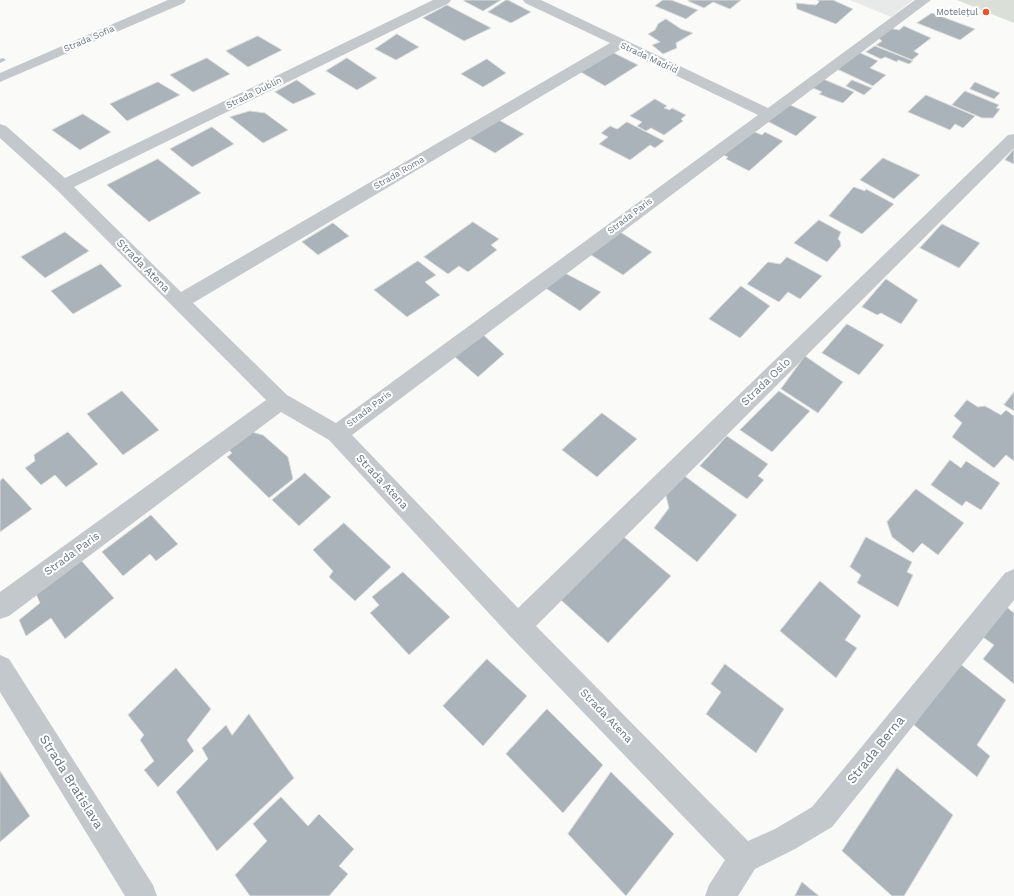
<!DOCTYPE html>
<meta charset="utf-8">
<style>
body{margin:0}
canvas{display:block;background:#fafaf8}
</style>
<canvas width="1014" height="896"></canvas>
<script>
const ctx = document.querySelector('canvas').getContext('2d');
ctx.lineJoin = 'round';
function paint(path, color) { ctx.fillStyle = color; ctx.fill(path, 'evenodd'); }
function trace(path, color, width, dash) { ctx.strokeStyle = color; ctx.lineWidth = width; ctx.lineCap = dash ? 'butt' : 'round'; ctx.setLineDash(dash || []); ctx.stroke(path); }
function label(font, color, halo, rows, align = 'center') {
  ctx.font = font + ' "Work Sans",sans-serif'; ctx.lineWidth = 4; ctx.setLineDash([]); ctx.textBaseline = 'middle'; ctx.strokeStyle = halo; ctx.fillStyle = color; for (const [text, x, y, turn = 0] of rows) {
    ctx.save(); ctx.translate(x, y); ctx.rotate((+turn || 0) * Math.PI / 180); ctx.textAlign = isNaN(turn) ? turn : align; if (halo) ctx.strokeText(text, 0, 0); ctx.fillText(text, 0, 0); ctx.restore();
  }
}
const built = new Path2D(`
 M850,0H913L891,17Z`);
const green = new Path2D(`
 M957,0H1014V23Z`);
const stream = new Path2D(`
 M0,59L3,58L6,60L0,63Z`);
const building = new Path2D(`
 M465,0H501L483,11L464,1Z
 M506,0H508L531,12L511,23L488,12Z
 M663,0H671L698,10L686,19L655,6Z
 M690,0H741L730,9L713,2L704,8L688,1Z
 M818,0H833L853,9L836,24L797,9L796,3L816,5L819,2Z
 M447,5L491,28L464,41L423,18Z
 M932,13L975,29L960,40L917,23Z
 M666,19L681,29L693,33L676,43L677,48L663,54L652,45L660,42L648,34L655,30L658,24Z
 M904,26L931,38L914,51L919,54L912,60L876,45L882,41L877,37L889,28L899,30Z
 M397,34L419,47L396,60L375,49Z
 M258,36L282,50L248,67L226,51Z
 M875,46L913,61L909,64L898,60L897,62L885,57L881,59L866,52Z
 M856,51L878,61L870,68L886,75L873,86L835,68Z
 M612,52L638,65L605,86L579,71Z
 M207,58L230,74L193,92L170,75Z
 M347,58L377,78L357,90L326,71Z
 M487,59L506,73L483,87L461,74Z
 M823,79L854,92L843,103L829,98L819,94L822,92L813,88Z
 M297,80L316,94L293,104L275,92Z
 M852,80L872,88L864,95L846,86Z
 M158,82L180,95L127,121L110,104Z
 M975,82L1000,93L994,99L970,89Z
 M965,91L999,105L996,108L1000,109L993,118H982L952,105Z
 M926,95L975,116L963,128L955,124L950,130L908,112Z
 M655,99L667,106L664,108L670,110L672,108L686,115L681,119L683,121L664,135L651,128L646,131L637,126L642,122L630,116Z
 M788,104L817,117L796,136L767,121Z
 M250,111L265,113L288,130L263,143L230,117Z
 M83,114L111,132L80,150L52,130Z
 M497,119L524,134L495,153L469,138Z
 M627,122L664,141L655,148L650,145L630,160L599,144L608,137L601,133L610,126L617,129Z
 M212,127L234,144L192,167L170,149Z
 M750,130L762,135L765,132L783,141L749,171L726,159L728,157L721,154Z
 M1014,149V164L1005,160Z
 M883,158L920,175L894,199L860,180Z
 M158,159L201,193L149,222L107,185Z
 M854,187L865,191L866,189L894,204L862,234L829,216Z
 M819,220L841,232L838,239L840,241L841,246L827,262L794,243Z
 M473,222L499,239L491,245L497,250L468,272L459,266L448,274L424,257Z
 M333,223L349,236L318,255L302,242Z
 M942,224L980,243L959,268L920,248Z
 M617,230L652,252L623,275L588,253Z
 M65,232L89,251L45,278L21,257Z
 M787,257L822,276L800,299L788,292L779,302L747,284L768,262L780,264Z
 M418,261L436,275L425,282L440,295L407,317L374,290Z
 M101,264L122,286L73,314L51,291Z
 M561,271L601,292L580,311L541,285Z
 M886,279L918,300L901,324L881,313L877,315L862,307Z
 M741,286L770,306L740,338L709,319Z
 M847,324L884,345L859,375L822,353Z
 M479,331L504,354L478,377L455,357Z
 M805,356L843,382L818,413L781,389Z
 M122,391L159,430L123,455L87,414Z
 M779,391L810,411L772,452L740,430Z
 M1014,392V411L1004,405Z
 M967,400L978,407L985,406L1001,415L1006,410L1014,416V461L1006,455L994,468L952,437L962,423L954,416Z
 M602,413L637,439L597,477L562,450Z
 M248,431L263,435L288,457L293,479L269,498L227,457L232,453L226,447Z
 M68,432L98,464L66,487L55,475L41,485L25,468L35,461L34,455Z
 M727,436L768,464L758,476L764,480L747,499L700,466Z
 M950,460L961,468L966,461L1000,483L981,510L966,501L962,506L931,485Z
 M305,473L331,497L299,526L272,500Z
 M682,474L737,515L697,562L654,528L669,508L666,496Z
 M3,478L32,509L0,532V481Z
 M916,489L964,523L938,555L922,543L913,553L892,537L887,522Z
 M151,515L178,544L156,561L150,554L123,576L102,552Z
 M344,523L391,567L355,601L329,577L333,571L313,550Z
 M624,537L671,576L608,643L561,600Z
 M866,537L912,562L907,572L913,575L898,607L857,583L861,575L850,567Z
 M80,559L114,598L65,639L51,618L26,636L19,620L40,603L36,594Z
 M403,572L450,617L409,655L370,613L379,605L372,597Z
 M820,581L861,616L845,640L857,648L836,678L780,631Z
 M1004,605L1014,613V684L983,659L994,645L980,635Z
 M487,659L527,696L483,746L443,706Z
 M959,663L1006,700L977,745L990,756L977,777L914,725Z
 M725,664L784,709L756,753L706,714L721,692L711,684Z
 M176,668L211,709L187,740L194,751L158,787L144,770L154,761L140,740L144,735L128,715Z
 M547,709L603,765L563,813L506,754Z
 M249,714L294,778L217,851L176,792L208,759L202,748L226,725L232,735Z
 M897,768L953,815L904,896H892L842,851Z
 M0,771L30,816L0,842Z
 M611,772L674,834L626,896L568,834Z
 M281,797L308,826L319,814L354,849L339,866L348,874L329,896H250L235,875L267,841L253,824Z
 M802,882L819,896H795Z`);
const minor = new Path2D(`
 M168,0H186L184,3L0,82V73Z
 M433,0H451L449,3L74,187L181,292L610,43L525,3L523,0H541L768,108L915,0H931L352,435L518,608L1008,135L1014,134V148L536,626L748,841L775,829L812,807L1005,573L1014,569V600L832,827L795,849L755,869L738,896H705L709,885L725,860L509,635L329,440L281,412L9,616L0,619V592L266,400L57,190L0,138V124L6,126L65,178ZM621,49L758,115L336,423L287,395L193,303Z
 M0,655L9,659L153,885L157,896H125L0,692Z`);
const markers = [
 [986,12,4,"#e4572e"]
];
const farPoinames = [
 ["Motelețul",978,12]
];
const farStreetnames = [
 ["Strada Sofia",89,39,-23],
 ["Strada Madrid",649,58,25],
 ["Strada Dublin",254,93,-26],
 ["Strada Roma",399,173,-30],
 ["Strada Paris",630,216,-37],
 ["Strada Paris",369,409,-37]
];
const streetNames = [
 ["Strada Atena",143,266,45],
 ["Strada Oslo",766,382,-44],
 ["Strada Atena",382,482,47],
 ["Strada Paris",72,554,-36],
 ["Strada Atena",606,716,46]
];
const nearStreetnames = [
 ["Strada Berna",876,750,-51],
 ["Strada Bratislava",71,782,58]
];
paint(built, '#e8e9e9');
paint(green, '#dadfd7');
paint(stream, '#bbc7cb');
paint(building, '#aab3b9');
trace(building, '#dcdcda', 1);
paint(minor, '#c3c8cc');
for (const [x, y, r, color] of markers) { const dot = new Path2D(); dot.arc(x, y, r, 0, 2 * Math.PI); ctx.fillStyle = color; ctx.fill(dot); trace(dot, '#fff', 1.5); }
label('9px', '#657683', '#fff', farPoinames, 'right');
label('9px', '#657683', '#fff', farStreetnames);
label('11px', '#657683', '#fff', streetNames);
label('13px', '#657683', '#fff', nearStreetnames);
</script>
